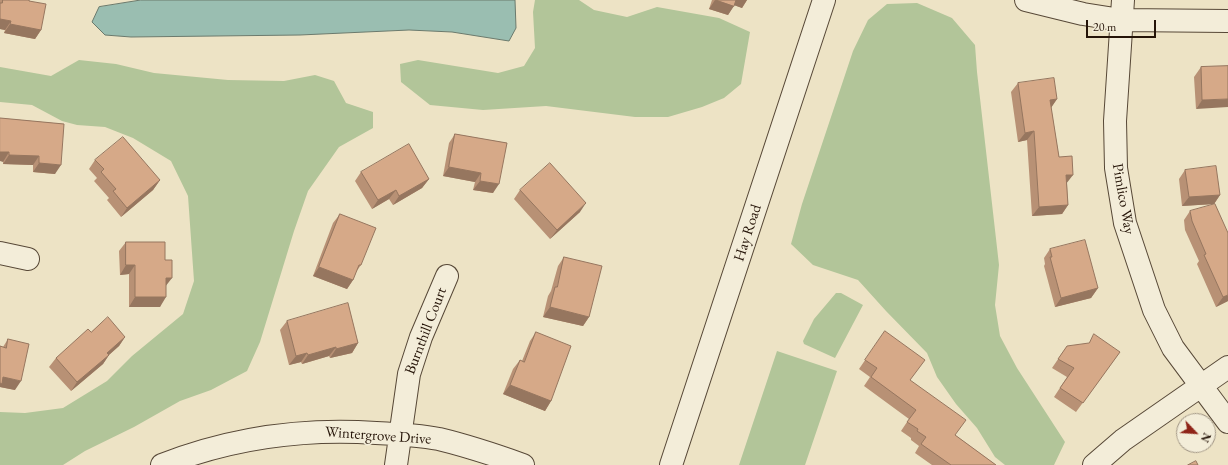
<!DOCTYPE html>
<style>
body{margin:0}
#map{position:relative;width:1228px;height:465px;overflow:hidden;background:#ede3c5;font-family:"EB Garamond",serif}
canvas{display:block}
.north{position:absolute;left:1176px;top:413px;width:40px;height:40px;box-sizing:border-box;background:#f3edd9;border:1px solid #a19685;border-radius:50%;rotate:115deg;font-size:11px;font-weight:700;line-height:16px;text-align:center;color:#251408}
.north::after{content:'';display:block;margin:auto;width:14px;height:18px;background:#8f2418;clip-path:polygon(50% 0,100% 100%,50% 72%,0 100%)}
.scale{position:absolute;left:1086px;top:20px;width:70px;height:18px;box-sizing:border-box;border:2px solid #251408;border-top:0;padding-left:5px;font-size:12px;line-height:14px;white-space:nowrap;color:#251408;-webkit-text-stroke:3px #f3edd9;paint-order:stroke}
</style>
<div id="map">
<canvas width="1228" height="465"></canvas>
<div class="north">N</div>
<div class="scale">20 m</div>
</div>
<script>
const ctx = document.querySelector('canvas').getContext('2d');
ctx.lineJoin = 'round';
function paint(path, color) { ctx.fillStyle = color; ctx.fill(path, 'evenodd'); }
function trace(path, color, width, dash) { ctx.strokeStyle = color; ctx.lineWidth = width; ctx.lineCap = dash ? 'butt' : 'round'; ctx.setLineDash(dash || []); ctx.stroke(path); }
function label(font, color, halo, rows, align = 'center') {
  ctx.font = font + ' "EB Garamond",serif'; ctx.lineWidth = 3.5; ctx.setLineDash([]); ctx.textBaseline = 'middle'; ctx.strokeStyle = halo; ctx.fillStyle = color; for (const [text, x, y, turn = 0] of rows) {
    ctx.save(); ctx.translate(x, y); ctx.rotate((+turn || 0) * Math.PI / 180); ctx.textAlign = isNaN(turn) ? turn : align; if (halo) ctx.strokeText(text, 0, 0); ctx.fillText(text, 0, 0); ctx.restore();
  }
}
const green = new Path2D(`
 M535,0H579L594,10L627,17L657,7L719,18L750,32L741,84L724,98L702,107L668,117H635L546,106L483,110L430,105L401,82L400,64L418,60L498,73L524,66L535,48L533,12Z
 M917,3L952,18L975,45L977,72L999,265L995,305L1000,336L1017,368L1065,442L1054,465H1005L995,457L977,428L956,404L937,377L927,353L886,311L858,280L813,265L791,244L802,204L853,51L868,20L887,4Z
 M79,60L116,64L154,73L228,80L284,81L315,75L334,81L346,103L373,112V128L339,147L308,191L294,231L260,342L247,371L211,390L180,401L134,427L85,451L63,465H0V412L25,413L63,408L107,381L132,356L183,314L194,281L188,196L171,161L133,138L105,127L77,125L62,121L32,105L0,102V67L51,76Z
 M836,293H841L863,305L835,358L804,344L803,341L814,319Z
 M777,351L837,371L805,465H739Z`);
const water = new Path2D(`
 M141,0H515L516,28L509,41L452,32L409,30L300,35L131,37L105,35L92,22L99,7Z`);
const minor = new Path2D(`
 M1026,0L1083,14L1121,20L1228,21
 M1123,0L1115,121L1116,168L1125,223L1154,310L1173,348L1228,422
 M0,253L28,259
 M162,465C231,438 302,428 376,433C397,434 418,435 439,439C468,446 495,455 523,465
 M396,465L409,374L421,337L447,276
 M671,465L824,0
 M1094,465L1123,440L1228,367`);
const wall = new Path2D(`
 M0,0H29L41,30L35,39L4,33L5,30L0,29Z
 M712,0H747L742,8L734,5L728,15L709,9Z
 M1228,66L1196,109L1194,77L1201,67Z
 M1018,83L1057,99L1051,107L1059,157L1067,184L1068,205L1062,214L1032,216L1027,140L1018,142L1011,92Z
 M0,118L64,124L55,174L33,172V165L3,164V162Z
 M455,134L507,143L493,193L473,190L475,182L443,176L449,143Z
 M95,160L160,180L153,190L121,217L107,200L109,198L94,181L97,178L89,169Z
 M1185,170L1220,195L1214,204L1182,206L1179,179Z
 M361,172L429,179L422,188L393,205L389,199L372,209L355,181Z
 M520,190L580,212L550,239L514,199Z
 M1190,211L1228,301L1216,307L1197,264L1199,261L1185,230L1184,220Z
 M340,214L361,265L356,272L353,280L347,289L313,276L333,223Z
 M126,242L165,260L166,286L160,307H129V274L120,275L119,251Z
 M1050,249L1098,288L1091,298L1055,307L1044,266L1045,264L1044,258Z
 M564,257L589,317L583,326L543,317L548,296L551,291L558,266Z
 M287,321L358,343L352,353L330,358L329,356L302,364L301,362L289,365L280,330Z
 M885,331L910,381L955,435L996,465H932L915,453L919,446L911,440V438L901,431L909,419L864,386L870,377L859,369Z
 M91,332L125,337L119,346L109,355L103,364L71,391L49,367L56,358Z
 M536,332L551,401L545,411L503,394L513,369L520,360L522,361L530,341Z
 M8,339L15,390L0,387V346L3,347Z
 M1067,346L1120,352L1076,412L1054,397L1067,377L1052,368Z`);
const shadedWall = new Path2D(`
 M715,0L734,6L728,15L709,9Z
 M734,0H747L742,8L731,4Z
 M0,19L11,21L5,30L0,29Z
 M10,24L41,30L35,39L4,33Z
 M1057,99L1051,108L1050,100Z
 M1228,99V107L1196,109L1202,100Z
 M1034,131L1027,140L1018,142L1025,133Z
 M0,152H9L3,162L0,161Z
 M9,155L39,156L33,165L3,164Z
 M39,163L61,165L55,174L33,172Z
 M449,167L481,173L475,182L443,176Z
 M1066,175H1073L1066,184Z
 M429,179L422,188L393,205L399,196Z
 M160,180L153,190L121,217L127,208Z
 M480,181L499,184L493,193L473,190Z
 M396,190L389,199L372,209L378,200Z
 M1220,195L1214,204L1182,206L1189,197Z
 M586,203L580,212L550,239L557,230Z
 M1068,205L1062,214L1032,216L1039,207Z
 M126,265H135L129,274L120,275Z
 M319,267L353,280L347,289L313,276Z
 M166,278H172L165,287Z
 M1098,288L1091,298L1055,307L1061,298Z
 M1228,295V301L1216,307L1223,297Z
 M135,297H166L160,307H129Z
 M550,307L589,317L583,326L543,317Z
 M125,337L119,346L101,362L107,353Z
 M358,343L352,353L330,358L336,349Z
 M336,347L329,356L302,364L308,355Z
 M307,353L301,362L289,365L296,356Z
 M109,355L103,364L71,391L77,382Z
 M3,377L21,381L15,390L0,387V382Z
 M510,385L551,401L545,411L503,394Z`);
const building = new Path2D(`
 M3,0H29V1L46,4L41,30L10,24L11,21L0,19V3H2Z
 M716,0H736L734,6Z
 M1228,66V99L1202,100L1201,67Z
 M1054,78L1057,99L1050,100L1059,157L1072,156L1073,175H1066L1068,205L1039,207L1034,131L1025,133L1018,83Z
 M0,118L64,124L61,165L39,163V156L9,155V152H0Z
 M455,134L507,143L499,184L480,181L481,173L449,167Z
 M123,137L160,180L127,208L113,191L116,189L101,172L104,169L95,160Z
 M409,144L429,179L399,196L396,190L378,200L361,172Z
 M550,163L586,203L557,230L520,190Z
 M1216,166L1220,195L1189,197L1185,170Z
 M1215,204L1228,233V295L1223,297L1204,255L1206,254L1192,221L1190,211Z
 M340,214L376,228L361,265H359L353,280L319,267Z
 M1085,240L1098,288L1061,298L1050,257H1052L1050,249Z
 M126,242H165V260H172V278H166V297H135V265H126Z
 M564,257L602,266L589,317L550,307L555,287H557Z
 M348,303L358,343L336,349V347L308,355L307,353L296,356L287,321Z
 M108,317L125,337L107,353L109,355L77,382L56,358L88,329L91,332Z
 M885,331L925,360L910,380L966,420L955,435L996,465H951L921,444L926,437L917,431L918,429L907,422L916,410L871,377L877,368L865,360Z
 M536,332L571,346L551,401L510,385L520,360L524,362Z
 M1094,334L1120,352L1083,403L1060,388L1074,368L1058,359L1067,346L1089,343Z
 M8,339L29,344L21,381L3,377L2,384L0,383V346L6,348Z
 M1196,461L1198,465H1188Z`);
const streetNames = [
 ["Pimlico Way",1123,199,80],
 ["Hay Road",748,233,-72],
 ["Burnthill Court",426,331,-69],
 ["Wintergrove Drive",378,436,4]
];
paint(green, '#b2c599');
paint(water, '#9abeb1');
trace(water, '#6b7a6d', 1);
trace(minor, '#574837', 24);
trace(minor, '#f3edd9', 22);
paint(wall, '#b89175');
paint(shadedWall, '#96765f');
paint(building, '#d6a988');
trace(building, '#96765f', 1);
label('15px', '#251408', '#f3edd9', streetNames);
</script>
